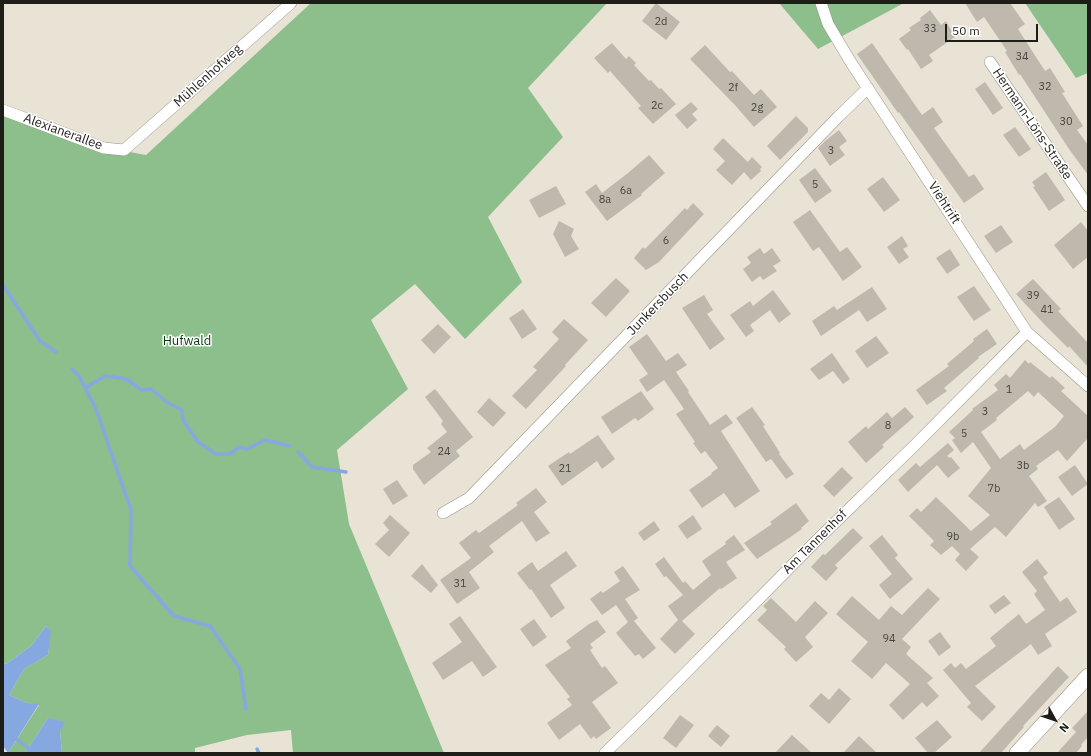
<!DOCTYPE html>
<meta charset="utf-8">
<style>
body{margin:0}
#map{position:relative;width:1091px;height:756px;overflow:hidden;background:#e8e3d5;font-family:"IBM Plex Sans",sans-serif}
canvas{display:block}
.frame{position:absolute;inset:0;border:4px solid #1f1d18;pointer-events:none}
.north{position:absolute;left:1035px;top:700px;width:40px;height:40px;-webkit-text-stroke:3px #fff;paint-order:stroke;rotate:130deg;font-size:11px;font-weight:700;line-height:16px;text-align:center;color:#1f1d18}
.north::after{content:'';display:block;margin:auto;width:14px;height:18px;background:#1f1d18;clip-path:polygon(50% 0,100% 100%,50% 72%,0 100%)}
.scale{position:absolute;left:945px;top:24px;width:93px;height:18px;box-sizing:border-box;border:2px solid #1f1d18;border-top:0;padding-left:5px;font-size:12px;line-height:14px;white-space:nowrap;color:#1f1d18;-webkit-text-stroke:3px #fff;paint-order:stroke}
</style>
<div id="map">
<canvas width="1091" height="756"></canvas>
<div class="frame"></div>
<div class="north">N</div>
<div class="scale">50 m</div>
</div>
<script>
const ctx = document.querySelector('canvas').getContext('2d');
ctx.lineJoin = 'round';
function paint(path, color) { ctx.fillStyle = color; ctx.fill(path, 'evenodd'); }
function trace(path, color, width, dash) { ctx.strokeStyle = color; ctx.lineWidth = width; ctx.lineCap = dash ? 'butt' : 'round'; ctx.setLineDash(dash || []); ctx.stroke(path); }
function label(font, color, halo, rows, align = 'center') {
  ctx.font = font + ' "IBM Plex Sans",sans-serif'; ctx.lineWidth = 3; ctx.setLineDash([]); ctx.textBaseline = 'middle'; ctx.strokeStyle = halo; ctx.fillStyle = color; for (const [text, x, y, turn = 0] of rows) {
    ctx.save(); ctx.translate(x, y); ctx.rotate((+turn || 0) * Math.PI / 180); ctx.textAlign = isNaN(turn) ? turn : align; if (halo) ctx.strokeText(text, 0, 0); ctx.fillText(text, 0, 0); ctx.restore();
  }
}
const forest = new Path2D(`
 M311,3H607L528,88L563,137L488,217L522,282L465,339L415,284L371,320L408,389L337,450L349,524L444,753H293L291,730L247,735L195,748V753H62L60,731L48,718L25,753H8L39,705L27,703L9,695L24,669L48,655L50,631L46,626L31,646L6,664L3,663V113L97,146L146,155Z
 M779,3H904L818,49Z
 M1025,3H1088V73L1076,78Z`);
const water = new Path2D(`
 M46,626L51,631L48,655L24,669L9,695L27,703L39,704L8,753L3,746V663L6,664L31,646Z
 M48,718L65,722L60,731L62,753H25Z`);
const stream = new Path2D(`
 M3,285L40,341L56,352
 M72,369L79,376L96,409L131,510L130,566L174,616L210,626L240,669L246,709
 M85,388L105,376L127,379L141,390L151,389L168,403L182,410L183,420L198,442L216,454H230L239,447L247,449L265,440L290,446
 M298,452L312,467L346,472
 M15,738L34,753
 M257,749L259,753`);
const building = new Path2D(`
 M656,3L680,22L666,40L642,21Z
 M965,3H1010L1025,24L1018,29L1045,71L1050,68L1065,92L1062,93L1083,126L1077,130L1088,145V175L1069,149L1020,74L1019,75L1005,52L1007,51L984,17L977,22Z
 M930,10L941,25L946,21L955,37L929,55L933,61L921,69L908,49L907,50L899,39L911,30L909,28L921,20L920,18Z
 M612,43L626,59L629,56L636,63L634,65L649,81L651,80L659,89L661,88L676,104L653,124L638,108L641,106L633,97L610,71L608,73L594,58Z
 M872,43L922,115L933,107L943,122L934,128L969,177L974,174L984,189L964,203L899,112L898,113L857,54Z
 M705,45L730,72L732,71L754,95L761,89L777,107L754,127L734,104L690,59Z
 M985,82L1003,108L993,115L975,89Z
 M691,102L698,109L692,114L697,120L687,129L675,115Z
 M796,116L808,128V132L780,160L767,146Z
 M1015,127L1031,149L1019,157L1003,135Z
 M839,130L847,141L839,147L845,155L830,166L818,148L825,141Z
 M723,138L748,162L752,157L762,167L760,169L761,171L751,180L744,172L732,185L716,170L725,161L713,149Z
 M649,155L665,173L641,194L642,195L607,221L585,192L596,184L602,193L628,173Z
 M815,168L832,191L815,203L799,180Z
 M1046,172L1065,200L1049,211L1033,187L1035,186L1032,182Z
 M883,177L900,200L884,212L867,189Z
 M556,186L566,204L539,218L529,200Z
 M693,203L704,214L659,262L646,270L634,258L643,247L645,249L685,208L687,210Z
 M810,210L840,252L847,247L862,267L843,281L819,247L813,251L793,222Z
 M559,221L574,229L571,236L579,249L565,257L553,234Z
 M1081,222L1088,231V257L1073,269L1054,245Z
 M1001,225L1013,242L996,253L984,236Z
 M902,236L908,246L903,249L909,257L899,264L887,247Z
 M760,248L764,254L772,248L781,261L773,266L777,271L763,280L760,276L752,282L743,269L751,263L747,257Z
 M950,249L960,265L947,274L936,258Z
 M616,278L630,291L606,317L591,303Z
 M1033,279L1061,309L1058,311L1088,343V367L1069,346L1068,348L1044,324L1016,294Z
 M974,286L991,310L974,321L957,297Z
 M872,287L887,309L867,322L859,310L821,336L812,321L834,306L837,310Z
 M773,290L791,314L779,323L770,310L750,325L754,331L746,337L730,315L750,301L753,306Z
 M704,295L713,310L707,314L725,339L710,350L682,308Z
 M523,309L537,329L522,339L509,318Z
 M564,319L588,340L565,365L566,366L526,409L512,396L537,370L533,367L559,339L552,332Z
 M438,324L451,337L434,354L421,340Z
 M987,329L997,344L978,357L979,358L944,388L947,391L927,405L916,390L949,366L947,364L974,341L973,339Z
 M647,334L666,361L678,353L687,365L676,372L689,391L688,392L710,425L726,414L733,423L721,431L760,491L735,508L724,493L702,508L689,490L712,474L711,473L718,468L705,451L701,454L693,443L695,442L676,414L684,409L664,380L647,392L639,380L648,374L629,347Z
 M876,336L889,353L867,368L855,351Z
 M832,353L850,379L843,384L833,371L819,380L810,369Z
 M1025,360L1029,364L1030,362L1050,378L1052,376L1065,388L1061,391L1088,416V438L1067,461L1058,450L1036,466L1038,469L1029,476L1047,501L1038,507L1035,503L1006,537L995,527L970,549L979,557L966,571L955,560L960,554L952,546L941,555L930,545L934,541L909,516L917,508L921,512L936,497L971,531L990,515L968,496L991,468L973,442L961,453L952,440L955,438L949,432L973,410L972,409L998,390L994,385L1006,374L1010,378ZM1028,391L1034,397L1038,392L1064,416L1055,427L1024,450L1020,444L1000,459L981,432L997,420L996,418Z
 M435,389L473,437L456,451L460,456L424,485L413,469V465L431,452L427,448L447,432L441,424L443,421L425,397Z
 M641,391L654,409L638,421L635,418L612,434L601,417Z
 M489,398L506,413L493,427L477,412Z
 M752,407L765,425L763,426L780,453L779,454L794,474L786,479L771,459L766,462L736,418Z
 M905,407L914,417L882,445L884,447L866,463L848,442L866,426L868,429L887,412L892,418Z
 M598,435L615,459L602,469L597,461L562,486L548,466L569,452L570,454Z
 M948,443L954,450L947,456L950,458L951,457L960,468L948,478L937,465L908,492L898,480L916,463L920,467Z
 M1075,465L1088,484L1072,496L1058,477Z
 M842,467L853,478L834,497L823,486Z
 M397,480L408,496L393,505L383,489Z
 M536,488L547,502L534,512L550,533L536,542L522,521L489,546L494,552L469,572L480,588L457,604L440,580L471,558L459,543L476,530L479,533L518,505L516,503Z
 M1059,497L1075,519L1059,530L1044,507Z
 M796,503L809,521L801,528L802,529L789,538L757,559L744,543L772,524L770,522Z
 M390,515L410,533L389,557L375,544L389,530L383,523Z
 M693,515L702,529L687,539L678,526Z
 M654,521L660,530L644,541L638,533Z
 M853,528L863,538L835,565L838,568L826,581L811,567L823,554L825,555Z
 M734,535L745,550L726,562L737,578L721,589L720,588L682,621L695,634L675,654L660,639L678,620L668,606L683,595L666,576L664,577L655,564L664,557L683,583L685,581L693,590L711,575L702,561L726,544L725,542Z
 M882,535L898,555L895,558L913,579L890,599L879,585L892,574L869,546Z
 M566,551L577,566L550,585L565,608L551,618L531,589L530,590L517,573L532,562L538,571Z
 M1037,559L1048,573L1043,577L1060,602L1067,597L1077,612L1045,634L1052,646L1038,655L1031,644L975,686L996,707L982,721L967,707L971,703L943,670L951,663L955,668L961,663L966,669L996,646L990,638L1019,614L1026,624L1045,610L1034,594L1037,591L1022,572Z
 M422,564L438,585L431,593L411,576Z
 M623,566L640,590L625,599L638,618L634,621L656,648L643,659L639,654L635,656L616,633L628,622L616,605L602,615L590,599L601,591L603,593L620,581L614,572Z
 M928,588L940,599L902,639L911,647L906,654L933,678L927,683L939,696L927,707L922,702L903,720L889,705L910,684L886,663L872,679L851,661L868,642L836,614L852,596L879,620L891,606L902,615Z
 M1004,595L1011,603L995,614L989,606Z
 M771,598L796,622L815,601L828,613L805,637L813,647L796,662L784,649L786,647L757,620L767,610L763,606Z
 M460,616L497,667L483,677L472,661L443,680L432,663L462,642L449,624Z
 M534,619L547,637L533,647L520,629Z
 M597,620L606,632L590,644L593,648L590,650L602,668L605,666L618,683L592,702L611,728L596,739L594,736L591,739L580,724L559,740L547,723L572,705L567,699L570,697L545,665L571,648L566,641L589,624Z
 M940,632L951,647L939,656L928,641Z
 M1058,666L1069,677L1023,726L1024,727L1001,753H979Z
 M839,688L851,699L829,724L809,706L821,693L829,700Z
 M1088,711V737L1081,745L1082,746L1076,753H1057L1076,732L1072,728Z
 M680,715L694,725L676,748L663,738Z
 M937,720L952,737L934,753H928L915,738Z
 M717,725L730,736L721,747L708,736Z
 M792,735L812,753H775Z
 M859,736L877,753H843Z`);
const street = new Path2D(`
 M821,3L828,24L850,61L1027,332L1088,386
 M990,62L1088,206
 M3,110L104,148L124,150L291,3
 M443,513L469,498L838,117L868,88
 M605,753L646,713L817,540L914,446L1027,332`);
const secondary = new Path2D(`
 M1017,753L1088,676`);
const numberNames = [
 ["2d",661,22],
 ["33",930,29],
 ["34",1022,57],
 ["32",1045,87],
 ["2f",733,88],
 ["2c",657,106],
 ["2g",757,108],
 ["30",1066,122],
 ["3",831,151],
 ["5",815,185],
 ["6a",626,191],
 ["8a",605,200],
 ["6",666,241],
 ["39",1033,296],
 ["41",1047,310],
 ["1",1009,390],
 ["3",985,412],
 ["8",888,426],
 ["5",964,434],
 ["24",444,452],
 ["3b",1023,466],
 ["21",565,469],
 ["7b",994,489],
 ["9b",953,537],
 ["31",460,584],
 ["94",889,639]
];
const streetNames = [
 ["Mühlenhofweg",208,76,-42],
 ["Hermann-Löns-Straße",1032,124,56],
 ["Alexianerallee",63,132,20],
 ["Viehtrift",944,203,57],
 ["Junkersbusch",658,304,-46],
 ["Am Tannenhof",815,542,-45]
];
const parkNames = [
 ["Hufwald",187,341]
];
paint(forest, '#8cbf8b');
paint(water, '#86a8e1');
trace(stream, '#86a8e1', 3.5);
paint(building, '#beb9ac');
trace(street, '#9b9689', 12);
trace(secondary, '#9b9689', 16);
trace(street, '#fff', 11);
trace(secondary, '#fff', 15);
label('11px', '#47443d', null, numberNames);
label('13px', '#1f1d18', '#fff', streetNames);
label('13px', '#073f0d', '#fff', parkNames);
</script>
